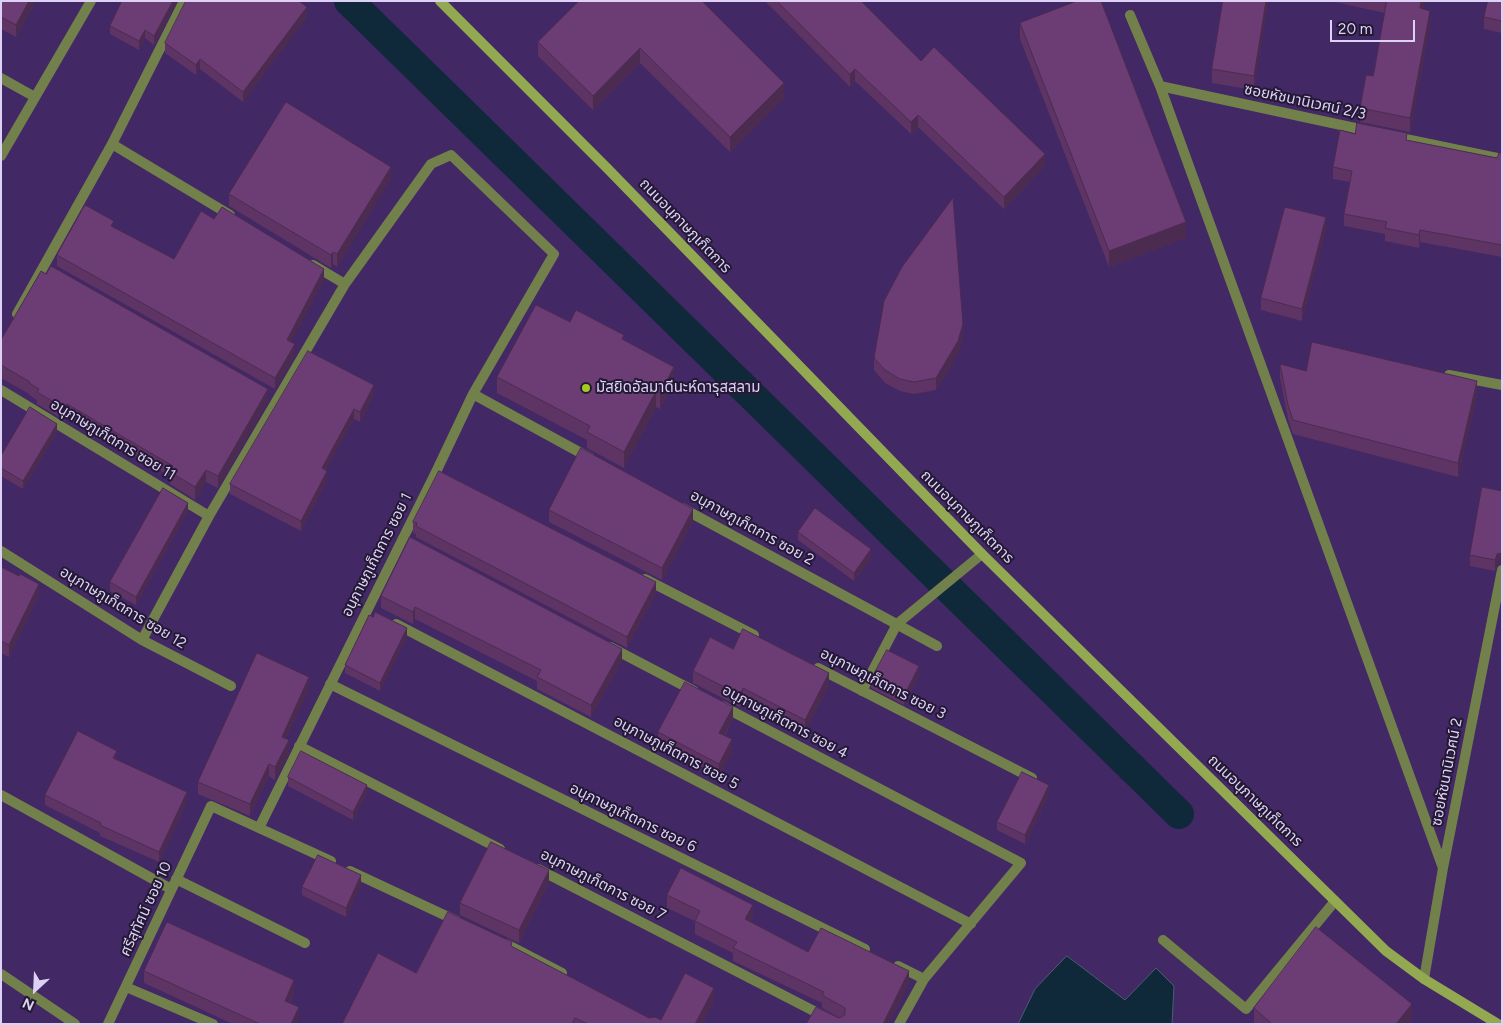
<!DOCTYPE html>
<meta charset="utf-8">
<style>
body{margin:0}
#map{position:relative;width:1503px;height:1025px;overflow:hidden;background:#422864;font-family:Figtree,sans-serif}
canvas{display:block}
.frame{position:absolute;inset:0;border:2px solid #ded1f6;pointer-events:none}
.north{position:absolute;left:10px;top:965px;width:50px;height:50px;-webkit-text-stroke:4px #241934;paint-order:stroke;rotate:205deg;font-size:14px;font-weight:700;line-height:20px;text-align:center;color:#ded1f6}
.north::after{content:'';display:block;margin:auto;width:18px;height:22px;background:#ded1f6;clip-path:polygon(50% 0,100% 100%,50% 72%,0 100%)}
.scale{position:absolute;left:1330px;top:20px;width:85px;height:22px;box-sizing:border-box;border:2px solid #ded1f6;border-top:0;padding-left:6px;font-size:15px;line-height:18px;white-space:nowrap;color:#ded1f6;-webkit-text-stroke:4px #241934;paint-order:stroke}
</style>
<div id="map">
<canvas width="1503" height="1025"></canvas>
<div class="frame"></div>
<div class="north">N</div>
<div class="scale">20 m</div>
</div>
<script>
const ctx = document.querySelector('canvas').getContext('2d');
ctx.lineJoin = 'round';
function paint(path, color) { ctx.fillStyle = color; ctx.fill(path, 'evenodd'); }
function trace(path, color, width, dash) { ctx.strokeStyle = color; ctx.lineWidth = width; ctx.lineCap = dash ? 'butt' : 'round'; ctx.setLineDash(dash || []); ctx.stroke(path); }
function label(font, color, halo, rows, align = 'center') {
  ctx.font = font + ' Figtree,"Noto Sans Thai",sans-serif'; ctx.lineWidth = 4; ctx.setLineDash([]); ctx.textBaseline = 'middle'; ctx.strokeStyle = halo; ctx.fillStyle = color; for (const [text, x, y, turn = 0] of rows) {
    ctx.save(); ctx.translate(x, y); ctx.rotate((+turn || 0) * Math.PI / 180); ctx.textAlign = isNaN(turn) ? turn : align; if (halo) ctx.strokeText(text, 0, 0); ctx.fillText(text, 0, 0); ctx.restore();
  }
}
const water = new Path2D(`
 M1067,956L1125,1000L1156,968L1174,986L1172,1024H1018L1035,989Z`);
const canal = new Path2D(`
 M349,1L1179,814`);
const street = new Path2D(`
 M1130,15L1160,86L1443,868
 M1,78L35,97
 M1160,86L1369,131
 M1396,137L1502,159
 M112,144L230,215
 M1,156L91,1
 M313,265L345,284
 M17,314L112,144L184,1
 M1449,375L1502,385
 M1,390L209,516
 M473,394L590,458
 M682,508L937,646
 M1,551L142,640L231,686
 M645,579L754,635
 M396,624L971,924
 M610,647L694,691
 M818,668L1032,778
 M330,684L865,949
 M862,691L897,624L982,554
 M722,706L1021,863L924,979L899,1024
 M299,746L500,849
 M1,795L171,889
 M259,828L331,861
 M538,869L839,1024
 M350,871L457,921
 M176,879L305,943
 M1163,940L1246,1009L1335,901
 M506,944L562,973
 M898,966L924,979
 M1,974L75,1024
 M1424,979L1443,868L1502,570
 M126,987L213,1024
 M108,1024L211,806L259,828L436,472L473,394L554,254L451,155L431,164L345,284L209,516L142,640`);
const secondary = new Path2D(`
 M440,1L608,169L982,554L1386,951L1424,979L1498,1024`);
const wall = new Path2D(`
 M1,1H36L16,37L1,29Z
 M177,1L154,45L145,38L139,50L110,34V26Z
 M579,1L784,98L730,152L640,63L593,110L538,56V42Z
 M765,1H861L921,61L1045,166L1004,209L918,127L911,134L855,81L850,87Z
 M1223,1H1268L1254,90L1212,83V69Z
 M1330,1H1425L1423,9L1430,24L1410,132L1360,122V108L1373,76L1385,13Z
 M1502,1V33L1484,29V17Z
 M307,17L243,102L200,69L196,75L165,53V43Z
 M1020,23L1186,238L1109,267L1020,39Z
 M1355,134L1407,140L1497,158L1502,153V257L1420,242L1419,248L1385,241V234L1344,226V214L1350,182L1333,179V167Z
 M391,179L337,267L333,264L331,268L229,206V194Z
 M114,228L174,259L324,280L291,342L295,355L275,389L57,266V255Z
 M1326,229L1302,321L1261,310V298Z
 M570,322L624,340L674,382L660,409L656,407L624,468L587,448V440L497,393V377Z
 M963,337L958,354L936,390L914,394L900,391L885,383L874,370V358Z
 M1,340L268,401L218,488L206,482L195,500L170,484V476L67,417L64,420L37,404V400L29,395V394L1,378Z
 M1280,364L1306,371L1477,395L1458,477L1293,434L1288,419L1280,378Z
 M374,395L360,422L354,419L326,470L327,481L301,531L230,494V484Z
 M57,432L23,489L1,476V456Z
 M1502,491L1497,565L1495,571L1470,566V555Z
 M549,510L693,521L662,580L549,522Z
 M188,511L136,605L110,591V582Z
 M413,522L656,593L627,648L416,537V534L413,533Z
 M798,532L871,558L854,581L798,540Z
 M1,567L39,595L9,657L1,653Z
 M381,596L622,661L591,717L537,689V681L415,619L413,624L381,608Z
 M373,617L407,637L380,691L345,673V665Z
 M733,649L829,686L805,732L743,701L740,707L693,683V671Z
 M919,675L904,705L871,688V680Z
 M309,689L286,739L289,753L275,780L269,776L250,816L198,794V782Z
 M733,719L725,736L732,752L719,776L658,744V732Z
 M117,760L187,802L159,862L100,836V833L45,805V795Z
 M288,777L367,793L353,820L288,786Z
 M1049,794L1025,844L997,830V822Z
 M549,883L519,943L460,915V903Z
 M361,884L346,917L302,895V887Z
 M667,895L753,917L750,922L808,952L909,983L889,1024H806L840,1018L822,1008V1003L733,961V953L695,934V921L667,908Z
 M512,947L649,1018L661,1020L714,1001L702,1024H342L416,973Z
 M144,971L294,992L290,1003L299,1019L297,1024H233L144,983Z
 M1254,1008L1412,1020L1409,1024H1254Z`);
const shadedWall = new Path2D(`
 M29,1H36L16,37V25Z
 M173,1H177L154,45V36Z
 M1266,1H1268L1254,90V76Z
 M1421,1H1425L1420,22V8Z
 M307,7V17L243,102V92Z
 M1430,11V24L1410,132V118Z
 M145,30V38L139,50V41Z
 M640,48V63L593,110V96Z
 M200,59V69L196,75V65Z
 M855,69V81L850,87V74Z
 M784,83V98L730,152V137Z
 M918,115V127L911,134V122Z
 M1045,154V166L1004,209V197Z
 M391,167V179L337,267V254Z
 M1326,217V229L1302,321V309Z
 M1186,222V238L1109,267V251Z
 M1420,230V242L1419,248V235Z
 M333,252V264L331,268V255Z
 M324,269V280L287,351V340Z
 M963,324V337L958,354L936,390V378Z
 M295,344V355L275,389V378Z
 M674,367V382L660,409V393Z
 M1477,381V395L1458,477V463Z
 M374,385V395L360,422V412Z
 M268,389V401L218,488V476Z
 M656,391V407L624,468V452Z
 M67,404V417L64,420V408Z
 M354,409V419L322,478V468Z
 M57,424V432L23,489V481Z
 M206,470V482L195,500V487Z
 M327,471V481L301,531V521Z
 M188,503V511L136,605V597Z
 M693,509V521L662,580V568Z
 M871,549V558L854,581V573Z
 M1502,553V564L1497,565L1495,571V560L1497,554Z
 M656,582V593L627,648V637Z
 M39,584V595L9,657V645Z
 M415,607V619L413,624V612Z
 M407,628V637L380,691V683Z
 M622,649V661L591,717V705Z
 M919,666V675L904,705V696Z
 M829,673V686L805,732V720Z
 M309,677V689L282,749V737Z
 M743,688V701L740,707V695Z
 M733,707V719L719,745V733Z
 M732,739V752L719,776V764Z
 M289,740V753L275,780V767Z
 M117,751V762L113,758Z
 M269,764V776L250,816V804Z
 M367,785V793L353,820V812Z
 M1049,785V794L1025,844V835Z
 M187,792V802L159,862V852Z
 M549,870V883L519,943V930Z
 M361,875V884L346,917V908Z
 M753,905V917L745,932V919Z
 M909,971V983L889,1024H883Z
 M294,980V992L285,1013V1001Z
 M714,988V1001L702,1024H695Z
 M1412,1004V1020L1409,1024H1396Z
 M299,1007V1019L297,1024H291Z`);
const building = new Path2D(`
 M1,1H29L16,25L1,17Z
 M122,1H173L154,36L145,30L139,41L110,26Z
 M186,1H299L307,7L243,92L200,59L196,65L165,43Z
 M579,1H702L784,83L730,137L640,48L593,96L538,42Z
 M777,1H861L921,61L934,47L1045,154L1004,197L918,115L911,122L855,69L850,74Z
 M1077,1H1101L1186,222L1109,251L1020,23Z
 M1223,1H1266L1254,76L1212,69Z
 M1387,1H1421L1420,8L1430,11L1410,118L1360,108L1366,75L1373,76Z
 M1488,1H1502V21L1484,17Z
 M286,102L391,167L337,254L333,252L331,255L229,194Z
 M1357,123L1407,133L1406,140L1497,158L1499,153H1502V245L1420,230L1419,235L1385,228L1387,222L1344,214L1352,171L1333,167L1340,130L1355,134Z
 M953,198L963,324L958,341L936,378L914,382L900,379L885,370L874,358L884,301L902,267Z
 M85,205L114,221L111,226L174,259L201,211L214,219L222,207L324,269L287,340L295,344L275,378L57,255Z
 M1285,207L1326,217L1302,309L1261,298Z
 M51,266L268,389L218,476L206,470L195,487L170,472L173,466L67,404L64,408L37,392L39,389L29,383L30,382L1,365V340L41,271L46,274Z
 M536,305L570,322L576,310L624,335L622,339L674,367L660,393L656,391L624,452L587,432L590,426L497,377Z
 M1312,342L1477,381L1458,463L1293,420L1288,405L1280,364L1306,371Z
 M308,351L374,385L360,412L354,409L322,468L327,471L301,521L230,484Z
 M30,407L57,424L23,481L1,468V456Z
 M581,448L693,509L662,568L549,510Z
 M439,471L656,582L627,637L416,526L417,523L413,522Z
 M1482,487L1502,491V553L1497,554L1495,560L1470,555Z
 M163,488L188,503L136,597L110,582Z
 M815,508L871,549L854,573L798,532Z
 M410,537L622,649L591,705L537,677L541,670L415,607L413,612L381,596Z
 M1,567L19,576L20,574L39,584L9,645L1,641Z
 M375,612L407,628L380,683L345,665L369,615L373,617Z
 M743,629L829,673L805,720L743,688L740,695L693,671L710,637L733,649Z
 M887,650L919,666L904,696L871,680Z
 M257,653L309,677L282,737L289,740L275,767L269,764L250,804L198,782Z
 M685,682L733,707L719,733L732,739L719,764L658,732Z
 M78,731L117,751L113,758L187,792L159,852L100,825L101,823L45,795Z
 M301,751L367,785L353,812L288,777Z
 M1022,772L1049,785L1025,835L997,822Z
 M491,842L549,870L519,930L460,903Z
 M318,855L361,875L346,908L302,887Z
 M681,868L753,905L745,919L808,952L821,928L909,971L883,1024H806L816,1007L839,1018L845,1015V1008L822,995L824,992L733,948L737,942L695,921L700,911L667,895Z
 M448,912L512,942L511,946L649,1018L655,1017L661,1020L685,973L714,988L695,1024H588L575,1018L572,1024H342L378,953L416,973Z
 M167,922L294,980L285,1001L299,1007L291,1024H260L144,971Z
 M1316,927L1412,1004L1396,1024H1272L1254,1008Z`);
const markers = [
 [586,388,5,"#a6c820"]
];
const streetNames = [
 ["ซอยหัชนานิเวศน์ 2/3",1305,102,12],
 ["ถนนอนุภาษภูเก็ตการ",685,226,46],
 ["อนุภาษภูเก็ตการ ซอย 11",113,440,31],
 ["ถนนอนุภาษภูเก็ตการ",967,517,45],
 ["อนุภาษภูเก็ตการ ซอย 2",752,528,29],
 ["อนุภาษภูเก็ตการ ซอย 1",377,555,-63],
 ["อนุภาษภูเก็ตการ ซอย 12",123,608,31],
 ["อนุภาษภูเก็ตการ ซอย 3",883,684,27],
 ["อนุภาษภูเก็ตการ ซอย 4",785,722,28],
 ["อนุภาษภูเก็ตการ ซอย 5",676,753,28],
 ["ซอยหัชนานิเวศน์ 2",1447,772,-79],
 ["ถนนอนุภาษภูเก็ตการ",1255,801,44],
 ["อนุภาษภูเก็ตการ ซอย 6",633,818,26],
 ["อนุภาษภูเก็ตการ ซอย 7",603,885,27],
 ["ศรีสุทัศน์ ซอย 10",146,909,-65]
];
const poiNames = [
 ["มัสยิดอัลมาดีนะห์ดารุสสลาม",596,388]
];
paint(water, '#10293a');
trace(water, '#4e5b72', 1);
trace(canal, '#10293a', 30);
trace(street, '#72814b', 10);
trace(secondary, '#92a951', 10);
paint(wall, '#5d3464');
paint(shadedWall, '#4c2b51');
paint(building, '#6c3d74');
trace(building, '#4c2b51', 1);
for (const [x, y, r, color] of markers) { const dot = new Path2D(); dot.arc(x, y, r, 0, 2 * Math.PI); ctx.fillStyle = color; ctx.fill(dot); trace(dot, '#241934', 2); }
label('15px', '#ded1f6', '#241934', streetNames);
label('15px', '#ded1f6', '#241934', poiNames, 'left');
</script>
